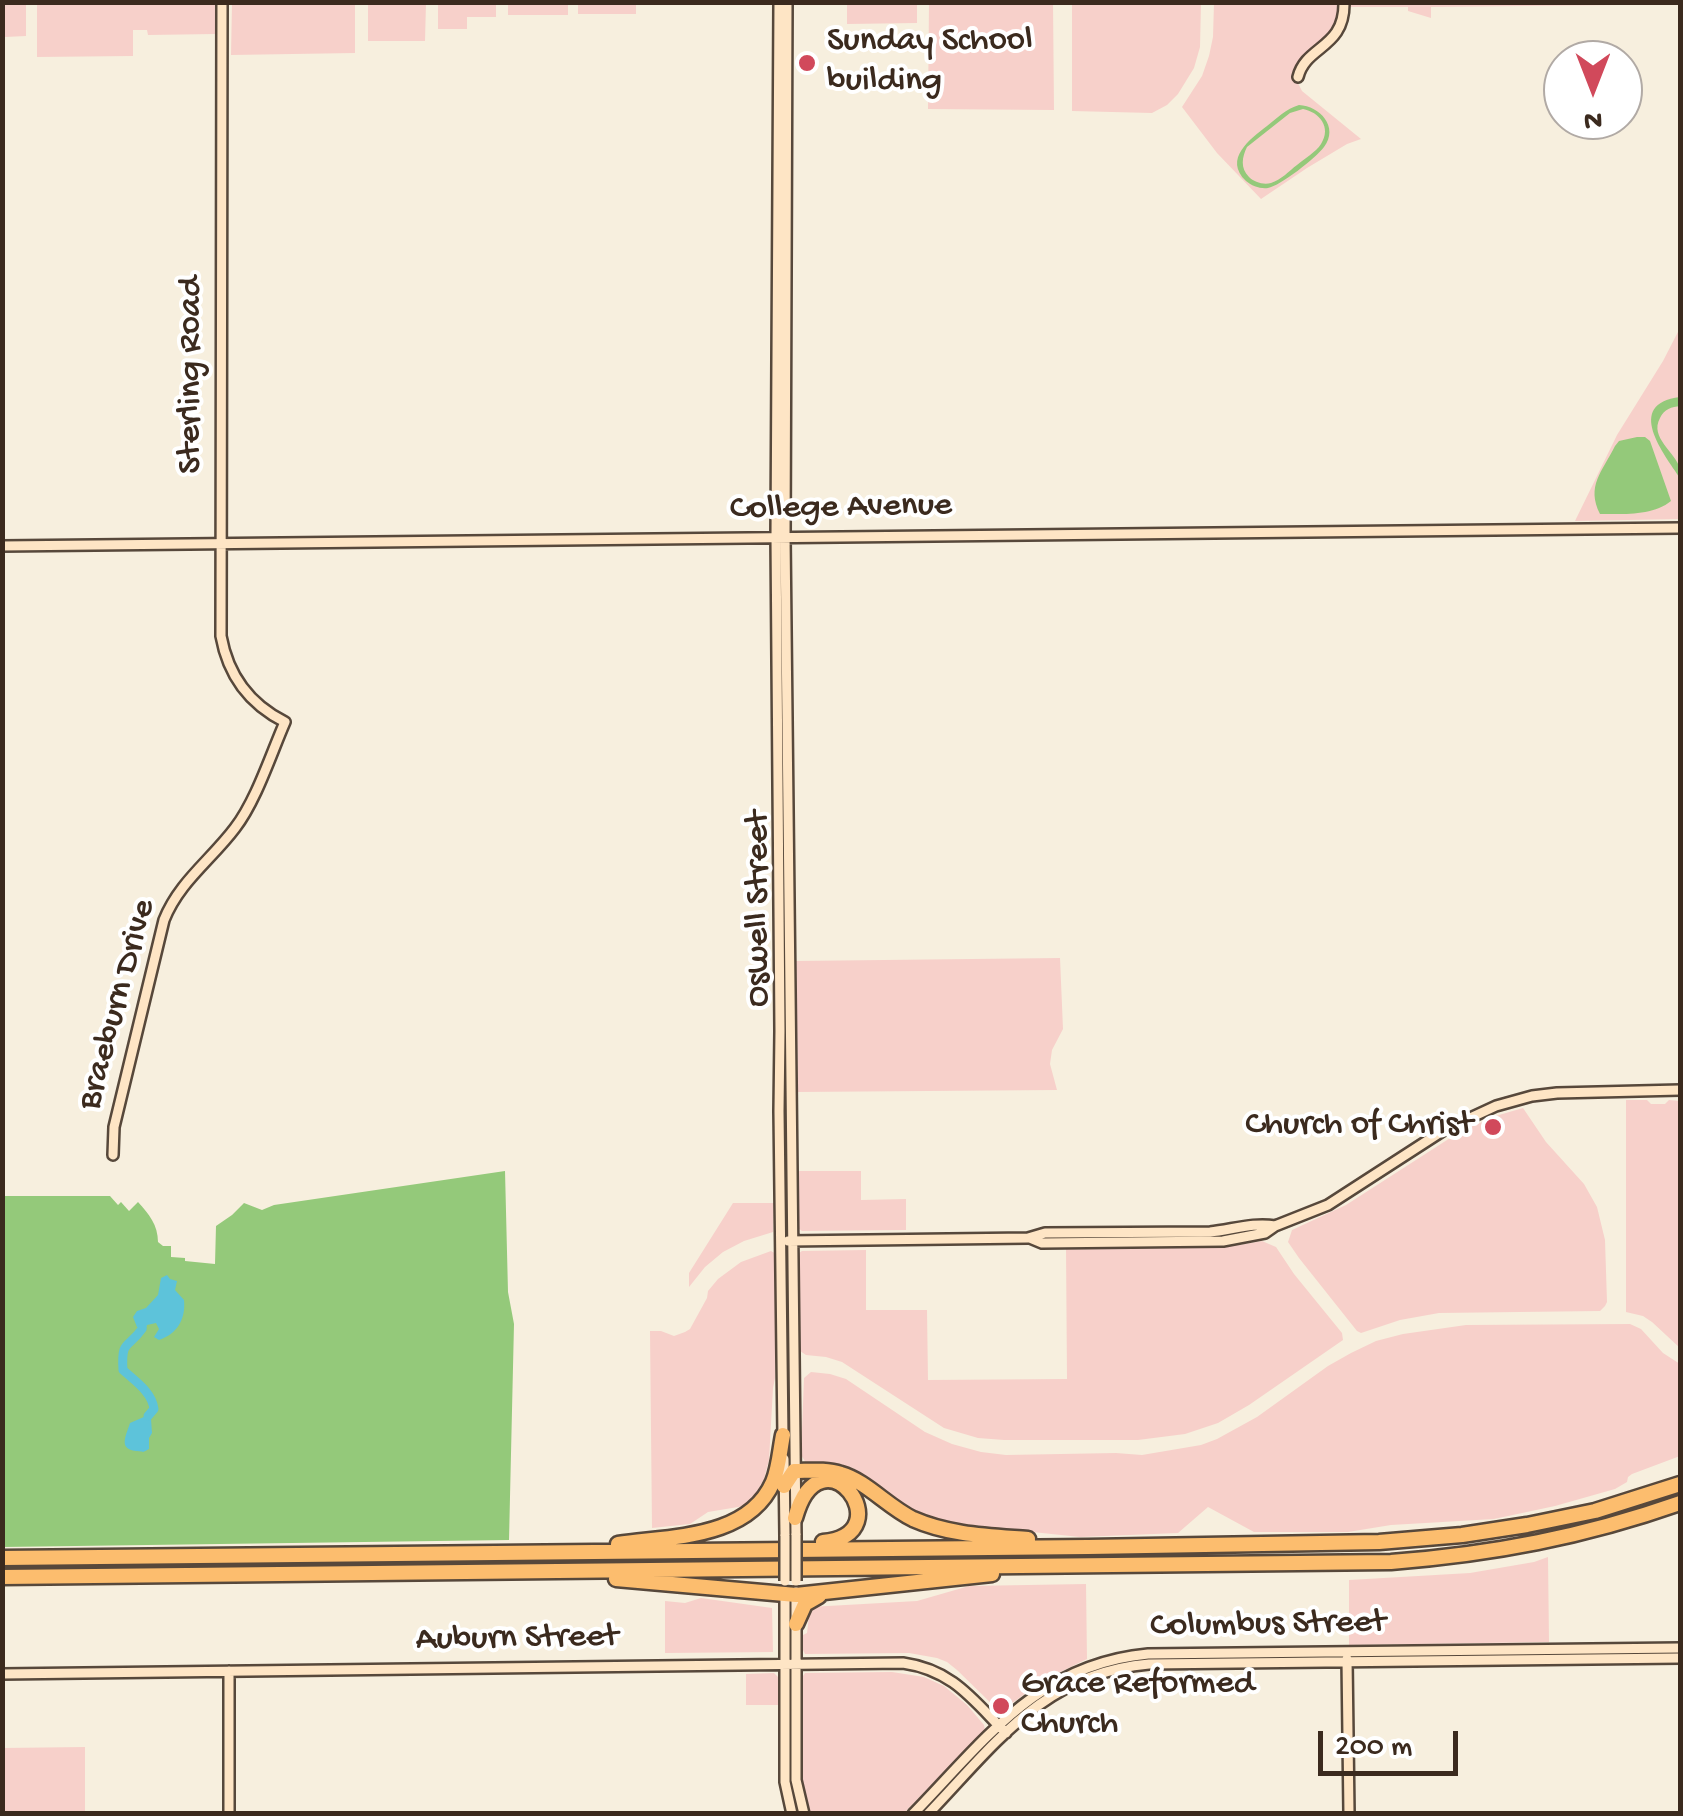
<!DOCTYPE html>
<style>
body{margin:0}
#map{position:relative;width:1683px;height:1816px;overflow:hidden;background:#f7efde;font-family:"Gochi Hand",sans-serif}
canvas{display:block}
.frame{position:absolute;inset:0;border:5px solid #3b2a1e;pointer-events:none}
.north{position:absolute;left:1543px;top:40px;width:100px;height:100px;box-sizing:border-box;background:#fff;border:2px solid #b1aaa5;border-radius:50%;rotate:180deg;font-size:28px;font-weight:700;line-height:40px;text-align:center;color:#3b2a1e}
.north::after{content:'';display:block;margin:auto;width:35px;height:45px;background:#d1495b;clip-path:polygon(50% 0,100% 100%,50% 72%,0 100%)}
.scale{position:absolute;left:1318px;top:1731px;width:140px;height:45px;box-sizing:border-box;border:5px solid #3b2a1e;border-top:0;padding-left:12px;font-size:30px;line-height:35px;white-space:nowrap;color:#3b2a1e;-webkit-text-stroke:8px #fff;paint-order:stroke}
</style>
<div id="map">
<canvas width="1683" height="1816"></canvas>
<div class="frame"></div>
<div class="north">N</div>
<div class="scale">200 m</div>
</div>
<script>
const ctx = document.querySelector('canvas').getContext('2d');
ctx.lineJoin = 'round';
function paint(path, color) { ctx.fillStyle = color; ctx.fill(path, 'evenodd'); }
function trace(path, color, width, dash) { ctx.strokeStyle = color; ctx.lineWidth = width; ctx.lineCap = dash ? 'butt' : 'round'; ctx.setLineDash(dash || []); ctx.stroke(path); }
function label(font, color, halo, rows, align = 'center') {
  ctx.font = font + ' "Gochi Hand",sans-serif'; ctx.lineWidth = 8; ctx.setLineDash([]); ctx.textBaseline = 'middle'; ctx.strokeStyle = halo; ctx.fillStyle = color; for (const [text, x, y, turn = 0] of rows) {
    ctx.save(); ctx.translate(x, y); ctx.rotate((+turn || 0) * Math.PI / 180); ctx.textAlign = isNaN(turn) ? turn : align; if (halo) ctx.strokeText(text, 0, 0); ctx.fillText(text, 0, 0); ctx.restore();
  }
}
const built = new Path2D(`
 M3,2L26,3V36L5,37L4,57H3Z
 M37,3H215V34L148,35L147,30H133V56L37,57Z
 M232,3H355V53L231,55Z
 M368,3H426L425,41H368Z
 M438,3H496V17H467V29H438Z
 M508,3H568V15H508Z
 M578,3H636V14H578Z
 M847,3H917V23L847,24Z
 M929,3H1053L1054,110L928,109Z
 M1072,3H1201L1200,47L1194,68L1178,94L1167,105L1152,113L1072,111Z
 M1214,3H1339L1337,20H1339L1330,35L1300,61L1296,70V79L1302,91L1361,139L1347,144L1307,168L1261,199L1217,153L1182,107L1202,76L1209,56L1213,37Z
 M1350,3V2L1620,3L1619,5L1431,7V18L1408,11V7H1350Z
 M1680,328V519L1575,521L1617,435L1663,361Z
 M1060,958L1063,1029L1052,1050L1050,1064L1057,1090L798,1092L796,961Z
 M1626,1100H1647L1651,1104H1665L1669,1100L1680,1101V1348L1652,1322L1643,1316L1626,1312Z
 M1523,1108L1546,1142L1584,1184L1597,1207L1605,1240L1607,1302L1605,1306L1600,1311L1439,1313L1400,1320L1361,1333L1357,1331L1299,1258L1288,1242L1292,1230L1346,1205L1461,1131L1499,1115Z
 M797,1171H861V1200L906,1199V1230L802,1231L798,1228Z
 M733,1203H774L773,1232L744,1241L723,1252L705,1267L689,1287V1273Z
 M1262,1241L1276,1247L1294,1274L1342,1333L1343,1340L1249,1405L1218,1423L1185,1434L1138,1440H1004L978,1438L944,1428L842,1362L826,1357L806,1355L800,1351L799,1253L802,1251L866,1250V1310H927L928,1380L1067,1379L1066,1247L1239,1245Z
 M771,1251L776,1254L777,1352L775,1355V1378L773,1388L769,1460L764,1479L757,1492L744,1506L708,1512L690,1524L652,1528L650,1331H661L674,1336L685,1332L690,1329L707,1298L708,1291L718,1279L741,1262Z
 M1630,1324L1641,1329L1663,1353L1680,1364V1456L1632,1474L1628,1477L1627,1482L1615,1489L1555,1506L1494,1519L1391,1525L1348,1532H1254L1208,1507L1178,1533L1080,1537L966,1525L929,1517L903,1505L853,1468L835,1463H806L801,1455L804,1378L811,1372L830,1374L846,1379L925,1432L952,1444L981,1452L1006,1455L1116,1453L1142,1455L1201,1445L1217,1439L1257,1417L1328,1366L1351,1353L1376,1341L1403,1334L1466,1325Z
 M1548,1557L1549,1642L1349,1645V1580L1470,1573L1534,1562Z
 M1086,1584L1087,1659L1044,1680L1000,1712L957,1670L947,1662L937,1658L909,1653L805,1654L803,1650V1635L807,1633L810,1607L917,1601L969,1586Z
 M701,1598L772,1608L773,1652L665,1653V1601L685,1603Z
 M892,1672L924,1677L944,1686L967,1705L984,1725L985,1730L904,1813H809L801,1780L803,1676L805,1673Z
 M774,1673L778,1677V1705H746V1674Z
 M85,1747V1813H3V1748Z`);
const green = new Path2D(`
 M1299,105C1320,106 1339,127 1324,147C1316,158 1280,186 1268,188C1260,189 1252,186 1246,181C1223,159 1250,139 1267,126C1277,118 1286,109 1299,105ZM1303,109C1319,112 1332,127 1321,144C1316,152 1305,158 1297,165C1289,171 1281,180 1271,183C1263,185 1254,182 1249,177C1240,168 1242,157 1247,147L1290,113Z
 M1680,397V406C1672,407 1664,409 1660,418C1649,438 1676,452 1680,469C1681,472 1680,475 1680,478C1664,454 1624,404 1680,397Z
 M1637,437H1645L1650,441L1671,501C1653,516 1623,514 1600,514C1586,486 1602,472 1615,446L1619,441Z
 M505,1171L508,1292L514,1324L509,1540L3,1547L2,1196H110L118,1205L121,1202L129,1211L138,1202C149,1214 158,1225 158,1242L163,1246H171V1257L185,1258V1261L215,1264L216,1226L232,1215L244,1203L262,1210L274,1205Z`);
const water = new Path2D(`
 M167,1275L170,1279L177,1281L175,1290L184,1300C186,1319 177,1334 159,1340L154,1337L159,1329L156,1323L147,1325L146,1331L137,1327L133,1317L137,1311L146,1308L158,1295L161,1278Z
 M146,1416L151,1419L152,1433L149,1438V1449C141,1453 146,1452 136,1451C118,1449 126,1436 130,1423Z`);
const river = new Path2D(`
 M142,1329C128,1349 121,1339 123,1370C135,1381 152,1392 154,1409L148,1416`);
const secondary = new Path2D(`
 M779,2L776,537L780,1031L779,1111L783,1438
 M787,2L785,537L796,1535
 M1298,77C1306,45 1345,49 1344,2
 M2,546L1680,528
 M113,1155L114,1127L164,920C179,882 211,860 235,828C256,801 271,754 285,722C249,704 228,675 221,636L222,2
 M1030,1238L1042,1243L1223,1241L1265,1233L1275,1226L1328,1205L1444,1130L1496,1106L1532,1096L1557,1093L1680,1090
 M788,1241L1028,1238L1045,1233L1210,1232C1231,1230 1254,1222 1275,1226
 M784,1459L785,1536
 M785,1592V1782L792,1814
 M796,1592V1780L804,1814
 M1347,1659L1349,1814
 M229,1671V1814
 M2,1674L903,1663C953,1670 973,1700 1006,1733
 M913,1814C985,1740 1038,1664 1148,1654L1680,1648
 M928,1814C995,1744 1044,1673 1149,1664L1680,1658`);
const highway = new Path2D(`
 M784,1486L794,1471C809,1471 826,1469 841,1474C866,1481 888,1507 913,1519C949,1535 989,1536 1028,1539
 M795,1518C821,1424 905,1534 823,1542
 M618,1544C671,1536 748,1539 773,1482C779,1468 780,1450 783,1435
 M2,1558L1088,1547L1379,1542L1462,1535L1527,1525L1595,1511L1680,1484
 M2,1577L1391,1562C1493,1554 1583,1537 1680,1503
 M616,1579L796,1595L992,1574
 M796,1624L805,1604L819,1596`);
const secondaryBridge = new Path2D(`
 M796,1535V1581
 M785,1536V1581`);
const markers = [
 [807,63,10,"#d1495b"],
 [1493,1127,10,"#d1495b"],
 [1001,1706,10,"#d1495b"]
];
const poiNames = [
 ["Sunday School",827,43],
 ["building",827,83],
 ["Church of Christ",1473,1127,"right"],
 ["Grace Reformed",1021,1686],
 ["Church",1021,1726]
];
const streetNames = [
 ["Sterling Road",193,375,-90],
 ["College Avenue",841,509,-1],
 ["Oswell Street",761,909,-90],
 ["Braeburn Drive",119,1005,-75],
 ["Columbus Street",1268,1626,-1],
 ["Auburn Street",517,1640,-1]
];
paint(built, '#f7d0ca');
paint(green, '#94c97a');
paint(water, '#5dc3da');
trace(river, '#5dc3da', 9);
trace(secondary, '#57483b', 14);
trace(highway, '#57483b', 19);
trace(secondary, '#fee5c5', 9);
trace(highway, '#fcbd6e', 14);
trace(secondaryBridge, '#57483b', 14, []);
trace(secondaryBridge, '#fee5c5', 9);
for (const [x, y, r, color] of markers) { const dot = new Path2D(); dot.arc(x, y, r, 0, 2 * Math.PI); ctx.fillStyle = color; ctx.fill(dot); trace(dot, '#fff', 4); }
label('35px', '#3b2a1e', '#fff', poiNames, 'left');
label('35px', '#3b2a1e', '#fff', streetNames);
</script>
